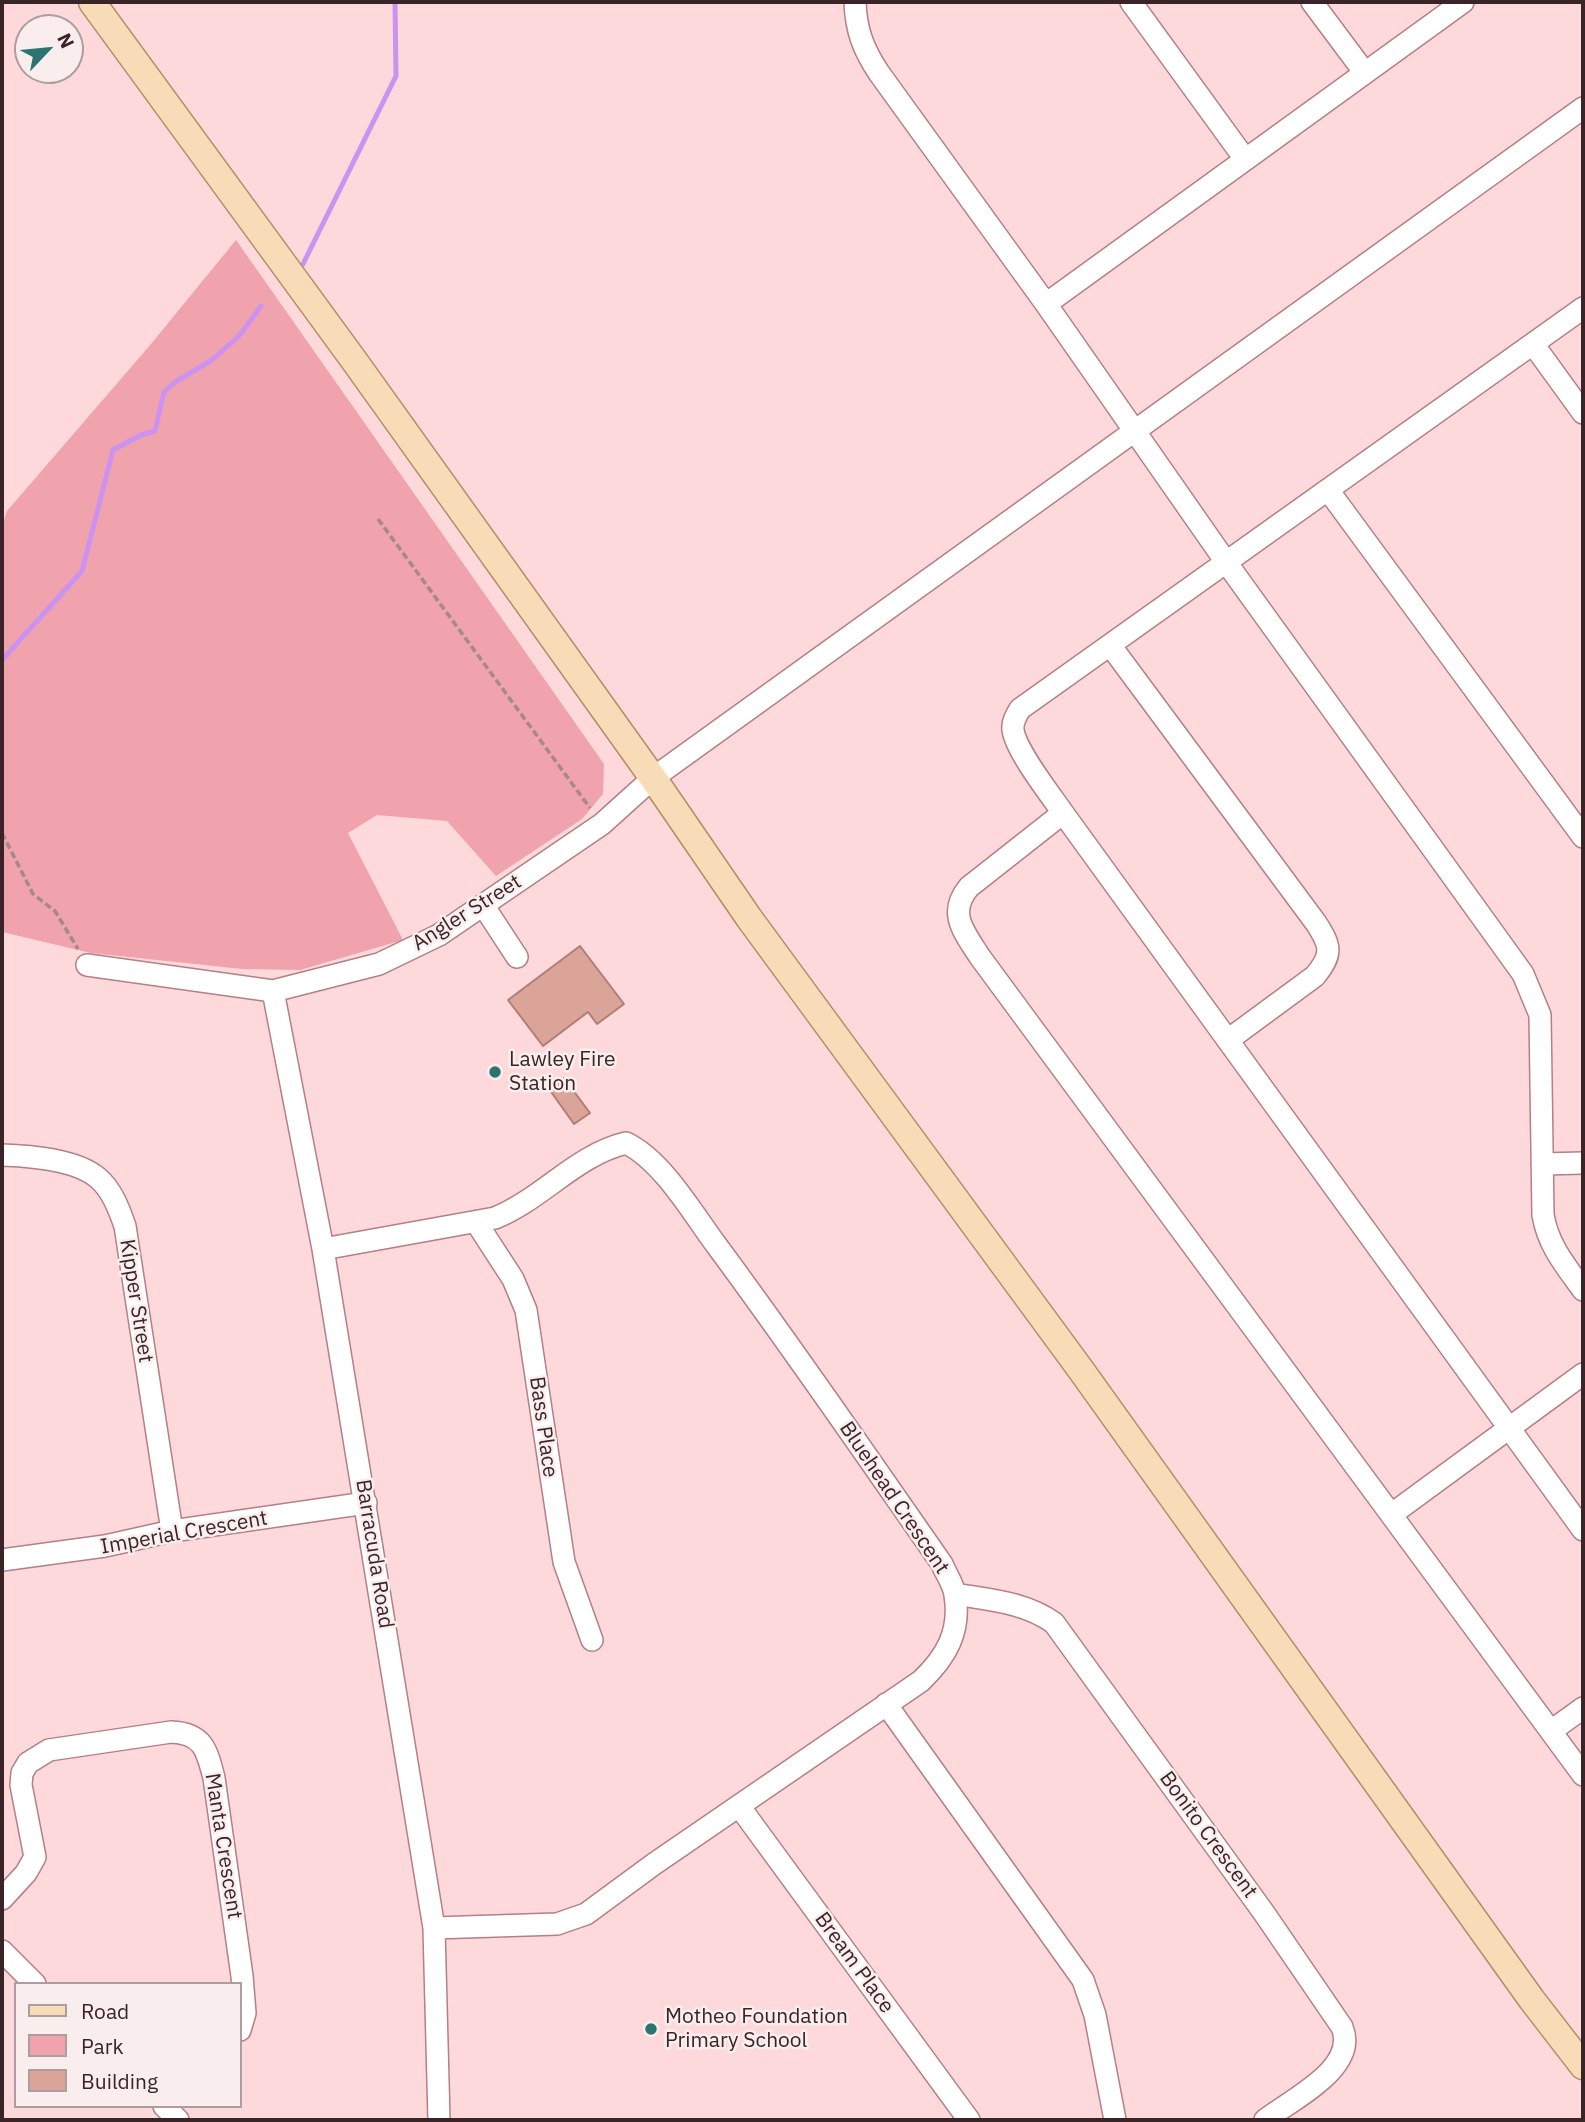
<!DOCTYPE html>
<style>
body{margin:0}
#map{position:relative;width:1585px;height:2122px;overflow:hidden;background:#fdd9dc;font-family:"IBM Plex Sans",sans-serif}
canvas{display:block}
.frame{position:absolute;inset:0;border:4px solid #3a2427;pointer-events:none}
.legend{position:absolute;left:14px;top:1982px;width:228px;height:126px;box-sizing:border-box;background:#f9edee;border:2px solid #ad9d9e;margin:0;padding:9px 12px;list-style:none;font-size:21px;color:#3a2427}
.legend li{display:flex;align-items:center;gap:14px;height:35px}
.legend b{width:35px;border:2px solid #ad9d9e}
.north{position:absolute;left:14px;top:14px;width:70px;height:70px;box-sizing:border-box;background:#f9edee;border:2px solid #ad9d9e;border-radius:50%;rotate:64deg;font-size:19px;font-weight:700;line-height:28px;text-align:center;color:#3a2427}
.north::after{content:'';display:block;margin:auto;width:24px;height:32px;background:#2a7471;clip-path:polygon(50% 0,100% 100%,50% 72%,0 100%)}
</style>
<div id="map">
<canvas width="1585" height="2122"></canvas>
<div class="frame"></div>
<ul class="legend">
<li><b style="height:9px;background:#f8dcb8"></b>Road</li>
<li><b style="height:19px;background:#f0a3ac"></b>Park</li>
<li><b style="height:19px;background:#dba499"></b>Building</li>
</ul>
<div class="north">N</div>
</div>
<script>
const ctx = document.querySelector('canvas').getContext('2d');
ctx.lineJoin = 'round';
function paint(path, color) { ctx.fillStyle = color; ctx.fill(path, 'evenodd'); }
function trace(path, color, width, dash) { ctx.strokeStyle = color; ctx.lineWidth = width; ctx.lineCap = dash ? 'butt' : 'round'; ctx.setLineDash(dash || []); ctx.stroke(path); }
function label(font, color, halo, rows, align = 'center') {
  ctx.font = font + ' "IBM Plex Sans",sans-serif'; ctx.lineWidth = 5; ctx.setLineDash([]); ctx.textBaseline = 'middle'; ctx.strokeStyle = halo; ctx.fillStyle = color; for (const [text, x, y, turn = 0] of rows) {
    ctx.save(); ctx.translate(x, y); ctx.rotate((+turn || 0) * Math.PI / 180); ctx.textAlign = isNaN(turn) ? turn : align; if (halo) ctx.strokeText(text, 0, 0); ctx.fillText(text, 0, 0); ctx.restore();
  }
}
const green = new Path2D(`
 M236,240L604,764L603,794L582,819L496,876L447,821L377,815L348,833L403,940L300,970L242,969L91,953L2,932V526L7,511L151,344Z`);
const stream = new Path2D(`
 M303,264L396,76L395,2
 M2,660L82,571L113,450L141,435L155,431L164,392L175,382L212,360L240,335L261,306`);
const building = new Path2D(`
 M580,946L624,1004L597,1024L588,1012L543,1046L508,1000Z
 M564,1078L590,1113L574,1124L549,1089Z`);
const path = new Path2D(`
 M378,519L590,808
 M2,833L33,894L55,911L78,949`);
const minor = new Path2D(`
 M855,2C856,30 863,49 879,73L1046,304L1226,562L1523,974L1540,1015L1543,1215C1548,1245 1565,1265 1583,1290
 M1131,2L1245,159
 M1312,2L1365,73
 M1046,304L1463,2
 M1583,308L1020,709C1016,716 1012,722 1013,730C1016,751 1050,794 1063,813L1583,1530
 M1533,344L1583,413
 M1328,490L1583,837
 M1110,645L1316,923C1331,946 1333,954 1315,976L1228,1040
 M1063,813L969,887C947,913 964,932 980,957L1583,1775
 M483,905L517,957
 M87,965L273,991L379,964L439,935L602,824L653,778L1583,108
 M273,991L323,1249L434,1928L439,2120
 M2,1155C30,1156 76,1159 98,1178C112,1190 119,1209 125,1226L172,1531
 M1542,1164L1583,1163
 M476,1222L513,1279L526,1310L564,1562L592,1640
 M323,1249L495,1218C542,1199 576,1155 626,1143C663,1161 693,1214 717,1246C794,1350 868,1458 942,1564C946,1574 954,1585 955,1595C961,1632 946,1657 921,1681L654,1864L586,1914L557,1924L434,1928
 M1392,1514L1583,1374
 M2,1560L105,1546L172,1531L366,1503
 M955,1594C989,1600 1025,1602 1054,1623L1264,1913L1342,2027C1359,2068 1292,2099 1265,2120
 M886,1704L1083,1980L1095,2015L1115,2120
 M1551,1731L1583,1708
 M739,1806L969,2120
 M2,1899L26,1873L35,1857L21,1785L22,1773L28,1763L49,1750L171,1732C203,1733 207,1750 214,1778L242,1976L245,2013L240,2030
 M2,1951L35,1984
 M164,2106L178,2120`);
const major = new Path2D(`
 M92,2L353,359L653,778L749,918L1081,1370L1532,2000L1583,2066`);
const markers = [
 [495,1072,7,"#2a7471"],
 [651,2029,7,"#2a7471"]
];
const streetNames = [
 ["Angler Street",467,913,-32],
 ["Kipper Street",136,1301,81],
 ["Bass Place",543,1427,82],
 ["Bluehead Crescent",894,1498,56],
 ["Imperial Crescent",184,1533,-10],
 ["Barracuda Road",374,1554,81],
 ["Bonito Crescent",1208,1835,54],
 ["Manta Crescent",223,1846,81],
 ["Bream Place",854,1963,54]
];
const poiNames = [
 ["Lawley Fire",509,1060],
 ["Station",509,1084],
 ["Motheo Foundation",665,2017],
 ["Primary School",665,2041]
];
paint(green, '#f0a3ac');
trace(stream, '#cc92f0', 5);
paint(building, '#dba499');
trace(building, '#b17d72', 2);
trace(minor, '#b47f85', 24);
trace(major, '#b38c67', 29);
trace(path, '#a6888b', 3.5, [7, 3.5]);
trace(minor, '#fff', 21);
trace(major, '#f8dcb8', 26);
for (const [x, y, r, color] of markers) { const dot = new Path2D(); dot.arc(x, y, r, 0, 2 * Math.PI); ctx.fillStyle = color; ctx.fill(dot); trace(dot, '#f9edee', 2.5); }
label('21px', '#3a2427', '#f9edee', streetNames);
label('21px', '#3a2427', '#f9edee', poiNames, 'left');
</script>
